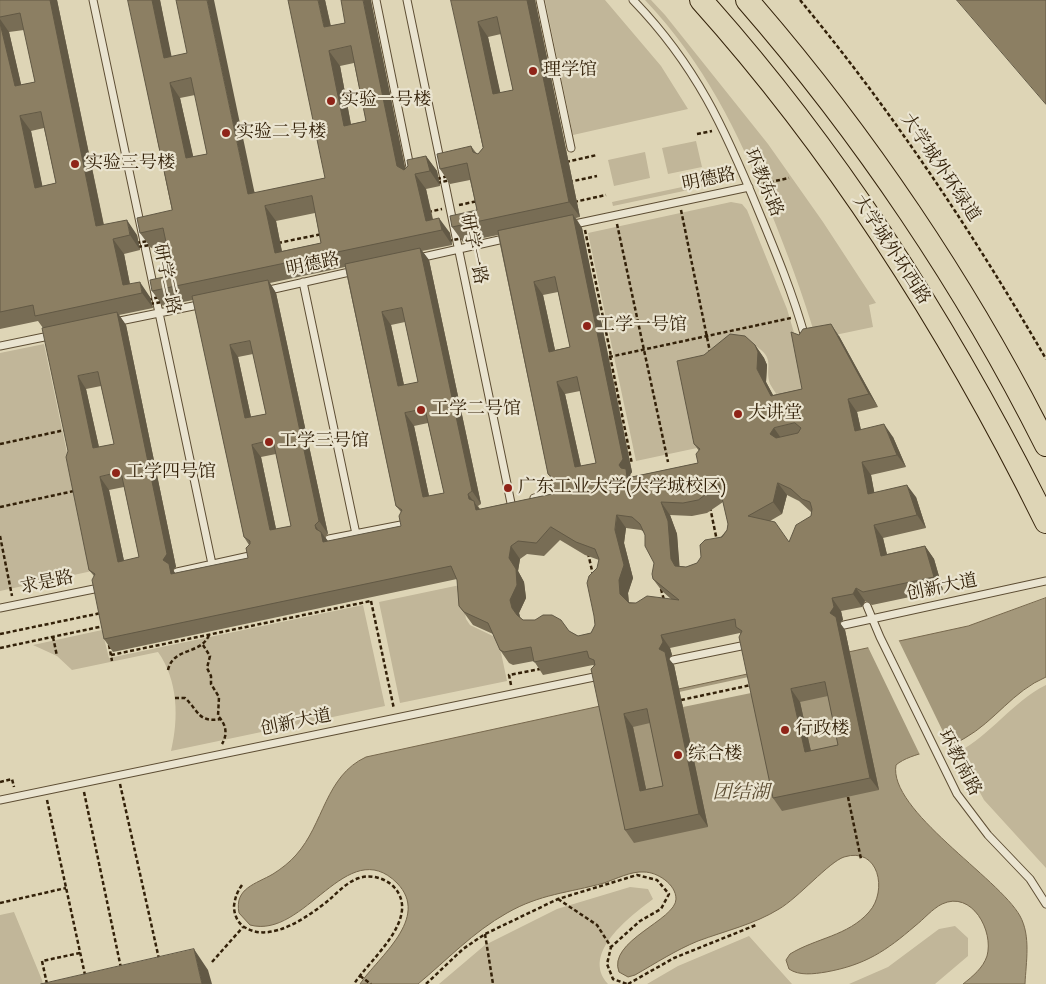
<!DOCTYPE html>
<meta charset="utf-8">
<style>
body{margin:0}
canvas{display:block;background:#ded5b6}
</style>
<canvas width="1046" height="984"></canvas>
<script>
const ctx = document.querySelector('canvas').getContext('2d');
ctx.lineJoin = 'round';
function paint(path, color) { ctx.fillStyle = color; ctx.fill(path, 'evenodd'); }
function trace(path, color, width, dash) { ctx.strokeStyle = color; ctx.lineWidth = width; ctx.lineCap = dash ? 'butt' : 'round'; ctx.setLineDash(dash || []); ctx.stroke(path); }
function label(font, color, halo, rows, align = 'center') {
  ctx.font = font + ' "IM FELL Great Primer","Noto Serif SC",serif'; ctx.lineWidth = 4.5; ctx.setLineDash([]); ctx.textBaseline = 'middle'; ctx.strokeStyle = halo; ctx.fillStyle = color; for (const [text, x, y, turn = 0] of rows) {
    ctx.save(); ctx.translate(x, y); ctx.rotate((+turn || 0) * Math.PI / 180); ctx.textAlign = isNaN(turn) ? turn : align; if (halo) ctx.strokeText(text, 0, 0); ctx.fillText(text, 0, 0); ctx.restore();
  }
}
const green = new Path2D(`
 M545,0H605L661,66L688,109L573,135Z
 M645,0H651L665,15L768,144L823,222L876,303L869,305L873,327L816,339C803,294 787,253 770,210C737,130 705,64 645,0Z
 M696,141L702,167L668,174L662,148Z
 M645,152L650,178L614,186L608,160Z
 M729,177L731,181L613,206L612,202Z
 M731,202L742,204L747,210L787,309L797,343L809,400L781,402C778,395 773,390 770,384C764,367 777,359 754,345L682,372L697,448L636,461L588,233Z
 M44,344L92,571L0,591V353Z
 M460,585L466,619L470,625L495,637L499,643L507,681L400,703L379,602Z
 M363,605L385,706L171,751C179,718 178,680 158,652L72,670L57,656L33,645L102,630L109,658Z
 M1046,685V868L984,800L958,752C991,735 1012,702 1046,685Z
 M630,887L648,889L653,899C631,916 580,953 608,984H439L485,945L557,909Z
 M14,912L42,980L43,984H0V915Z
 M955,926L968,938V956L935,984H849L888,967L939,929Z
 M749,936L792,984H647L678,966Z`);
const water = new Path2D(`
 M1046,598V677C1013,691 995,721 965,738C946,750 911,752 896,765C888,810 999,878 1020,916C1031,936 1026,962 1025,984H963C973,976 983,968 987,956C994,931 972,890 942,904C932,909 924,919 915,926C886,951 865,965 826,972C814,974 799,976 789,969L786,960L790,954C816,938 848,936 869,912C888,891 879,846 844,857C829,862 798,898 779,909C755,924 725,931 698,941C676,950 656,963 635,975L628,977L619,972C607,941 676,920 676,899C676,884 657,872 644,872C631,871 616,879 604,883C568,893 540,894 507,913C473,932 447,960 418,984H360C378,957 431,918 397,883C347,833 305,940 250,925L239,913C234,888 256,884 273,874C281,869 290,862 296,855C324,824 325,776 366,757L968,626Z`);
const pier = new Path2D(`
 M898,639L951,748L921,757L867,645Z
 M753,676L756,692L683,707L679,692Z`);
const path = new Path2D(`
 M800,0C893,112 973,233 1046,359
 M697,134L712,131
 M566,162L597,155
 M717,172L730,169
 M569,182L597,176
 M757,185L789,178
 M574,202L606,195
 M459,205L478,201
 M681,210L710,352
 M428,212L442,209
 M617,224L668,462
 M585,230L611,356
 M278,243L322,234
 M159,269L173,266
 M610,356L632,464
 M609,357L791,318
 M0,444L65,430
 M0,507L74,491
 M710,507L717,541
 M0,536L12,596
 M588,553L593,575
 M661,589L664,600
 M371,601L394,709
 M53,637L57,656
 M109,645L112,661
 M203,645L210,656L207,668L211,676V684L219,697L218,716C226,724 228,734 222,744
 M0,648L104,626
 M111,655L371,601
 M168,670C173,647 201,655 209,635
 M511,685L509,675L540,669
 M175,698H185C199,711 198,723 221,719
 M681,700L751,685
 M0,782L12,779L14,787
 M120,784L159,959
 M84,792L121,968
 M848,797L861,859
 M47,800L85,975
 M242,885C237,892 235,898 234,906C234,915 238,924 246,928C272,943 309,916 329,900C338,892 347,882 359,878C371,874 385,878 394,887C422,918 370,959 354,984
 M558,899L597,925L611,947L607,964L613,979L627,984
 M0,903L66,888
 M485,934L493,984
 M212,962L243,927
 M360,976L371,984
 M47,984L42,961L80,953
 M426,984L463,949L485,934L558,899L637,875L657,880L669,894L661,909L640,921L611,947
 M628,984L674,958L756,925`);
const lane = new Path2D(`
 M93,0L212,564
 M376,0L410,167
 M407,0L511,503
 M540,0L571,148
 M633,0C696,65 725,129 759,212C776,253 793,294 805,337
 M570,225L749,187
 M419,258L508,238
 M303,282L356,534
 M265,291L354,271
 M115,322L203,304
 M0,346L54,335
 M534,498L558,492
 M329,539L406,524
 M177,572L254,555
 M867,606L880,637L957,794L988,835L1030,879L1046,904
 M0,608L99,588
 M844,625L1046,581
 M673,660L746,645
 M0,800L599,676`);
const primary = new Path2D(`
 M701,0C841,156 953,334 1046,522
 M747,0C862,132 967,287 1046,445`);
const pathBridge = new Path2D(`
 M437,179L448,176
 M437,183L451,180
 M448,241L463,238
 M136,243L148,241
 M138,247L150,245
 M148,300L159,297
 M150,304L162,302
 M0,634L101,613`);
const wall = new Path2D(`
 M0,0H57L104,225L137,235L140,250L124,254L130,284L150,297L153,308L119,315L126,325L176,567L173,570L175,573L248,558L249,545L244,537L193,300L163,306L152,291L173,275L166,245L151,248L140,233L172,210L128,0H160L171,57L187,53L255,193L325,178V0L331,26L345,23L371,1L405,169L426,156L437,171L440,186L426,189L433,219L450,233L452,245L422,251L429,260L481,504L478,506L480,509L552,494L553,481L548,474L498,235L463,242L452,227L477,210L470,180L450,184L440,169L471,146L477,154H478L483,148L451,0H535L580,217L576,218L582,228L632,472L630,475L631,477L698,463L699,451L694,444L755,345L764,358L767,365L766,382L773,395L802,389L799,335L839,336L878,407L857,412L861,430L893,437L906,467L871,475L874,492L916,497L926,528L883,538L887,554L925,546L934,559L943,590L872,605L865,601L862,607L841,611L843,620L840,623L845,630L879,790L782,811L773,798L740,633L670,648L672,655L669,659L674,665L708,827L634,843L625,830L594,666L593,665L543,675L534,661L513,665L509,663L500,650L493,634L473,625L459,606L457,579L113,652L104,639L94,576L89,570L68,451L43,328L38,321L0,329ZM24,30L35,82L21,85L9,32ZM501,34L513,90L500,93L488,37ZM354,63L366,121L351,124L340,66ZM195,95L207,154L193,157L180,98ZM44,128L56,183L42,186L31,131ZM315,213L321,243L282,251L276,221ZM345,267L396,506L401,512V526L328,541L325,537L328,534L276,293L270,283ZM558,292L570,347L555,350L543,295ZM405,322L418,382L404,385L391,325ZM253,354L266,414L251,417L238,357ZM101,386L114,444L99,447L86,389ZM580,391L596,463L581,466L565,394ZM428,423L444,493L429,496L414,426ZM276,454L291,526L276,529L261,457ZM124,487L139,557L124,561L109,490ZM787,495L799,501L811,512V516L789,542L770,521L782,514ZM723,502L728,524L727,530L697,563L686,567L679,566L677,534L670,515L692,516L707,513ZM626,528L641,530L644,532L654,563L653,579L662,591L671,599L636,603L629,602L628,593L633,578L624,543ZM560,540L585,555L599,560L597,568L595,625L591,633L578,636L569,631L523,620L520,618L519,613L526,598L524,582L518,571L520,559L527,554L544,556ZM828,696L838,745L811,751L800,702ZM650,723L663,786L646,789L633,727Z`);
const shadedWall = new Path2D(`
 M50,0H57L107,241L96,226Z
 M152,0H160L175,73L164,58Z
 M207,0H214L258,209L248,194Z
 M318,0H325L334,42L324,27Z
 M363,0H371V1L408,181L397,166Z
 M527,0H535L580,217L569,202Z
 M0,19L9,32L25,101L15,86L0,23Z
 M478,22L488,37L504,109L493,94Z
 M329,51L340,66L354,141L344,126Z
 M170,83L180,98L197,173L186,158Z
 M20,116L31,131L46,203L35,188Z
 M426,156L437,171L440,186L430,171Z
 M415,174L426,189L435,231L426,221Z
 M265,206L276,221L284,263L275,253Z
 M573,215L582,228L632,472L630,475L634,482L636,491L619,465Z
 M439,218L450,233L452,245L442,230Z
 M127,220L137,235L140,250L130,235Z
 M113,239L124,254L132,295L123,285Z
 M420,248L429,260L481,504L472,491Z
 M268,280L276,293L328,534L319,521Z
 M140,282L150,297L153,308L142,293Z
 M534,282L543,295L558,364L549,352Z
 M117,312L126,325L176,567L173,570L178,577L171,574L163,560Z
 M382,312L391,325L407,399L398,386Z
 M831,324L839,336L878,407L869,394Z
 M230,345L238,357L254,431L245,418Z
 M755,345L764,358L767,365L766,382L780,408L771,396L757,369Z
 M78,376L86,389L102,461L93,448Z
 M557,382L565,394L584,480L575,467Z
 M848,399L857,412L864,444L855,431Z
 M405,413L414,426L432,510L423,497Z
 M884,424L893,437L906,467L897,455Z
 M774,428L783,441L779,447L770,434Z
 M252,445L261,457L279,543L270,530Z
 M862,462L871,475L877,506L868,494Z
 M100,477L109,490L127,575L118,562Z
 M778,483L787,495L782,514L773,502Z
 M907,485L916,497L926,528L917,515Z
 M468,494L483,514L485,523L469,499Z
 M661,502L670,515L677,534L680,571L675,566L671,559Z
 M617,515L626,528L624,543L633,578L628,593L629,607L620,594L615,530Z
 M315,525L321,534V532L330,544L323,542L316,529Z
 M874,525L883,538L890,568L881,556Z
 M511,546L520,559L518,571L524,582L526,598L519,613L521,620L512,608L510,600L509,558Z
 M925,546L934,559L943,590L934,577Z
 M856,588L865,601L862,607L853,594Z
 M832,598L841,611L843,620L840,623L845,630L879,790L870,778L830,613Z
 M661,635L670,648L672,655L669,659L674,665L708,827L699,814L659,649Z
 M791,689L800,702L814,765L805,752Z
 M624,714L633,727L649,803L640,791Z
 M194,949L208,970L212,984H202Z`);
const building = new Path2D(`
 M0,0H50L96,226L127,220L130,235L113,239L123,285L140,282L142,293L35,316L33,305L0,312V23L15,86L35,82L20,13L0,17ZM41,112L56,183L35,188L20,116Z
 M128,0H152L164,58L187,53L176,0H207L248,194L325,178L288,0H318L324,27L345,23L341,0H363L397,166L404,170L408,166L407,160L426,156L430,171L415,174L426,221L439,218L442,230L152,291L150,280L173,275L163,228L140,233L137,218L172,210ZM351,46L366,121L344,126L329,51ZM191,78L207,154L186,158L170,83ZM312,196L321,243L275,253L265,206Z
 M451,0H527L569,202L452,227L450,216L477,210L467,163L440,169L437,154L471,146L473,152L478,154L483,148ZM497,17L513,90L493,94L478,22Z
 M957,0H1046V104Z
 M573,215L623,459L619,465L621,468L626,469L627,478L698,463L696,454L700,449L694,444L677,361L704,355L730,334L745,336L755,345L758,352L757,369L771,396L802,389L791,332L799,335L803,329L831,324L869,394L848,399L855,431L884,424L897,455L862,462L868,494L907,485L917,515L874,525L881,556L925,546L934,577L863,592L856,588L853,594L832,598L834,607L830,613L836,617L870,778L773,798L739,637L742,631L736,627L735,619L661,635L663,642L659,649L665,652L699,814L625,830L591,669L595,665L594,660L589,658L587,651L534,662L531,647L504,652L500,650L488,623L464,612L459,606L457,580L451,566L104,639L92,580L95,574L89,570L66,457L68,451L42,328L117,312L167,554L163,560L169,564L171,574L248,558L246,548L250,544V541L244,537L192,296L268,280L319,521L315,525L316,529L321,532L323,542L401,526L399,516L402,510L396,506L345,264L420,248L472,491L468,494L469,499L474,501L476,510L552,494L550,484L554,479L548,474L498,231ZM555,277L570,347L549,352L534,282ZM402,308L418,382L398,386L382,312ZM250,341L266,414L245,418L230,345ZM98,372L114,444L93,448L78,376ZM577,377L596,463L575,467L557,382ZM425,409L444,493L423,497L405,413ZM795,423L801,428L798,433L776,438L770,434L774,428ZM273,440L291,526L270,530L252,445ZM121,472L139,557L118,562L100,477ZM778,483L791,489L802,499L810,502L812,509L811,516L796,525L789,542L775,522L748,516L773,502ZM719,485L728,524L727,530L722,537L705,540L700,545L701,557L697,563L686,567L675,566L671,559L668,521L661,502L683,503L698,500ZM617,515L632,517L640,524L645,535V546L654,563L652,574L653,579L679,600L647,596L636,603H629L620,594L619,580L624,565L615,530ZM551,527L576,542L595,549L599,559L597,568L589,576L587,583L594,616L595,625L591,633L578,636L569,631L561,620L552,615H543L535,620H523L517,615L512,608L510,600L517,585L516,569L509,558L511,546L518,541L536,543ZM825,682L838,745L805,752L791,689ZM647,709L663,786L640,791L624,714Z
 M194,949L202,984H41Z`);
const markers = [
 [533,71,5,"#8f2418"],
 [331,101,5,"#8f2418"],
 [226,133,5,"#8f2418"],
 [75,164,5,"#8f2418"],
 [587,326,5,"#8f2418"],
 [421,410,5,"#8f2418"],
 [738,414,5,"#8f2418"],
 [269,442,5,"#8f2418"],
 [116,473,5,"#8f2418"],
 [508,488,5,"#8f2418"],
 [785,730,5,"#8f2418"],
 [678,755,5,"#8f2418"]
];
const poiNames = [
 ["理学馆",543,71],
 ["实验一号楼",341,101],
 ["实验二号楼",236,133],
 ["实验三号楼",85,164],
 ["工学一号馆",597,326],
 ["工学二号馆",431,410],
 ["大讲堂",748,414],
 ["工学三号馆",279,442],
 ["工学四号馆",126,473],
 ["广东工业大学(大学城校区)",518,488],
 ["行政楼",795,730],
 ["综合楼",688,755]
];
const streetNames = [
 ["大学城外环绿道",940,168,56],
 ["明德路",709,180,-12],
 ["环教东路",763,183,67],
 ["研学一路",473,249,78],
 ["大学城外环西路",891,250,57],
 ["明德路",313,265,-12],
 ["研学二路",166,279,78],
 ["求是路",47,583,-12],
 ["创新大道",942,588,-12],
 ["创新大道",296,723,-12],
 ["环教南路",959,763,62]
];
const waterNames = [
 ["团结湖",741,793]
];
paint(green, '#c1b699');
paint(water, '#a4987b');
trace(water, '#77684d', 1);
paint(pier, '#ded5b6');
trace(lane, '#5e4e34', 9);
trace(primary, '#332109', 24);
trace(path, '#332109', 2.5, [4, 2.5]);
trace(lane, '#eae4d0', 7);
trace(primary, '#ded5b6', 22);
trace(pathBridge, '#332109', 2.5, [4, 2.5]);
paint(wall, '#786d55');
paint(shadedWall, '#625945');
paint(building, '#8c7f63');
trace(building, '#625945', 1);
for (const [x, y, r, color] of markers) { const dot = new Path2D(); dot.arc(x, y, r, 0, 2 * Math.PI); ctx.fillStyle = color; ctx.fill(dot); trace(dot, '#eae4d0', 2); }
label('18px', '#332109', '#eae4d0', poiNames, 'left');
label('18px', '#332109', '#eae4d0', streetNames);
label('italic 19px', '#5b4b31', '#eae4d0', waterNames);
</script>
